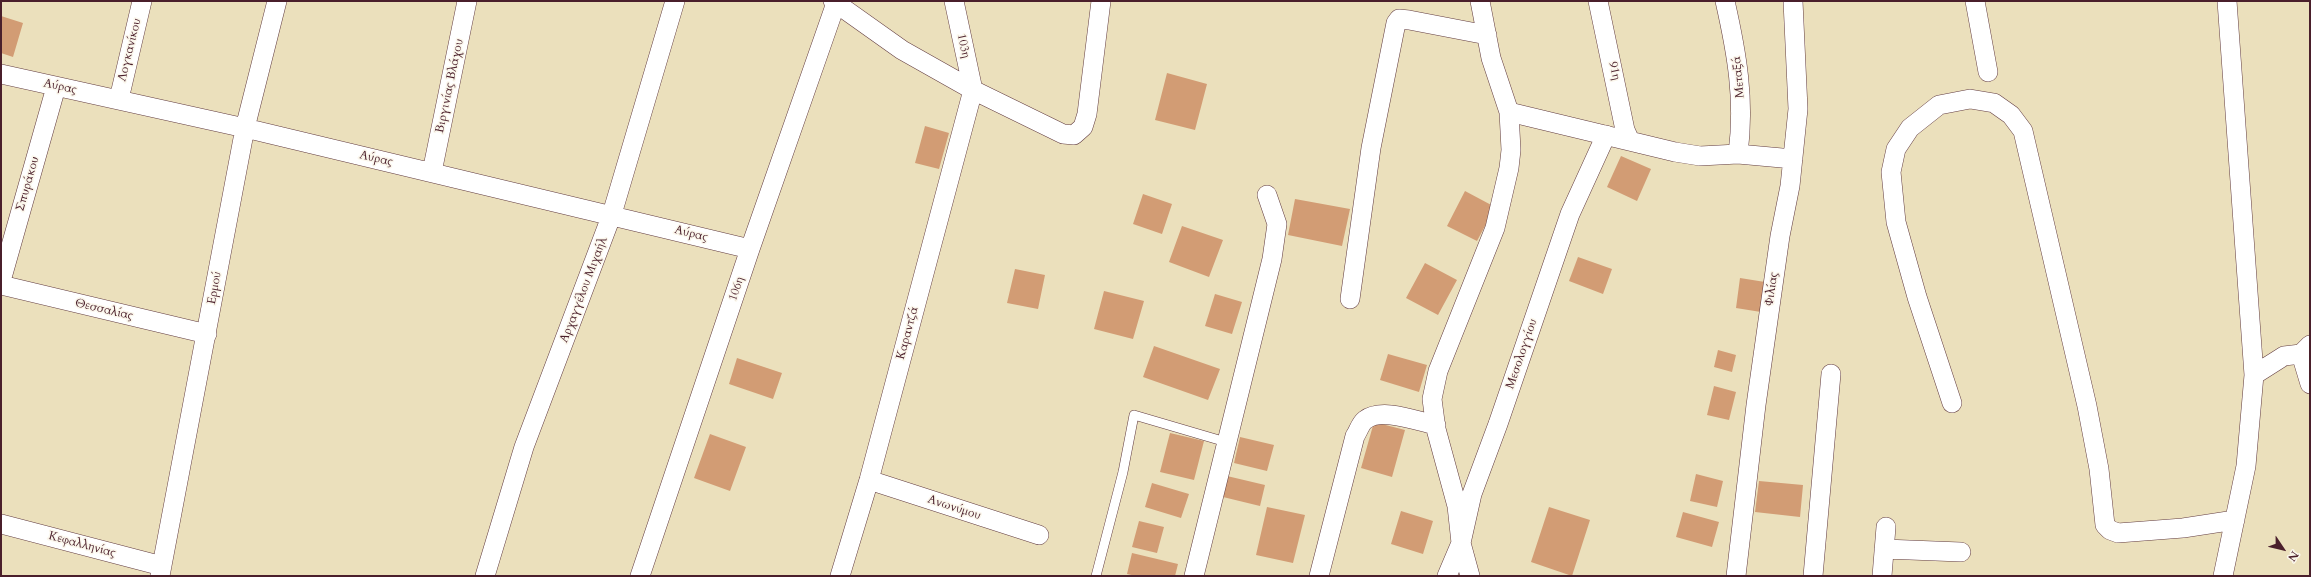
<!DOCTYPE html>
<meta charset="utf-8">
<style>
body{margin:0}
#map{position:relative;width:2311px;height:577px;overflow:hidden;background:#ebe0bc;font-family:Cardo,serif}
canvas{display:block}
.frame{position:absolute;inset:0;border:2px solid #4a1f2b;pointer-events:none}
.north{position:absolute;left:2263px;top:529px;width:40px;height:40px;-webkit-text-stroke:3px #fbf7ec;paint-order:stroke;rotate:125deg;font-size:11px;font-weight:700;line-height:16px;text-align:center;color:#4a1f2b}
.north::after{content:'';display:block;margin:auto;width:14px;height:18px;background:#4a1f2b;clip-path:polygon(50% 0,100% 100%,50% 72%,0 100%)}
</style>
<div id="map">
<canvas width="2311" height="577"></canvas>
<div class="frame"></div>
<div class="north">N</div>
</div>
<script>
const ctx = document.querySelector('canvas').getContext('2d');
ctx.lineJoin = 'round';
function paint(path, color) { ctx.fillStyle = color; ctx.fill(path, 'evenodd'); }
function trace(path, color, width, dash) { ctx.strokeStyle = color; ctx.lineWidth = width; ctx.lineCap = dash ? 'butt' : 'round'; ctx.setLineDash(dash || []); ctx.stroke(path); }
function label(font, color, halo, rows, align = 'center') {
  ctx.font = font + ' Cardo,serif'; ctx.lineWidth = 3; ctx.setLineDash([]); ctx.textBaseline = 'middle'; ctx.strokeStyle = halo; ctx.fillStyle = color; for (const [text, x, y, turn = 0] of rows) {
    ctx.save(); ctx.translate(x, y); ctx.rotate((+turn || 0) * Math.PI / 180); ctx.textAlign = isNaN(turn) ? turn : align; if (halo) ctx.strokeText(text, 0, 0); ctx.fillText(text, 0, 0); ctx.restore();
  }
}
const building = new Path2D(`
 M1,16L23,23L13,57L1,53Z
 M1167,73L1207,84L1195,130L1155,120Z
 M925,126L949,133L939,169L915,163Z
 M1621,156L1651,169L1637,201L1607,187Z
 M1465,191L1495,207L1477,241L1447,226Z
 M1143,194L1172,204L1162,234L1133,224Z
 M1295,199L1350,209L1342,246L1288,235Z
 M1182,226L1223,240L1209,277L1169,262Z
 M1578,257L1612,269L1603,294L1569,281Z
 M1425,263L1457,280L1438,315L1406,298Z
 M1015,269L1045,275L1038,309L1007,303Z
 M1740,278L1765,282L1761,312L1736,308Z
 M1104,291L1144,301L1133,339L1094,329Z
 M1215,294L1242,302L1232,334L1205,326Z
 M1154,346L1220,369L1208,400L1143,377Z
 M1718,350L1736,355L1732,372L1714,367Z
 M1388,354L1427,365L1419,392L1380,380Z
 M737,358L782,373L773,399L729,384Z
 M1714,386L1736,392L1729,420L1707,415Z
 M1374,422L1405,430L1392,477L1361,468Z
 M1170,433L1204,441L1194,480L1160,472Z
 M710,434L746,447L730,491L694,478Z
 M1240,437L1274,445L1267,471L1234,463Z
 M1696,474L1723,481L1717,507L1690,501Z
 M1227,476L1265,485L1260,506L1223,497Z
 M1759,481L1803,485L1800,517L1755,512Z
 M1152,483L1189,494L1181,518L1145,507Z
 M1267,507L1305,515L1293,563L1256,555Z
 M1549,507L1590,520L1572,576L1531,562Z
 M1401,511L1433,521L1423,554L1391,544Z
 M1683,512L1719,522L1712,547L1676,537Z
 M1139,521L1164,527L1157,553L1132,547Z
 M1132,553L1178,564L1175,576H1136L1127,574Z`);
const service = new Path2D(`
 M1096,576L1123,472L1134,415L1226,442`);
const minor = new Path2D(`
 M833,1L902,50L973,90L1063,134L1074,135L1083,127L1087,114L1101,1
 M1598,1L1625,130L1630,141
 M1725,1C1737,54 1745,100 1738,154
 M1975,1L1988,72
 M1,74L245,128L750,249
 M119,99L142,1
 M1509,112L1675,152L1700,156L1738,154L1793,159
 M432,172L467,1
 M1,281L56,87
 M1,285L207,334
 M1350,299L1371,148L1396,23L1399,19L1409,20L1487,35
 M2301,354L2310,384
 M2254,375L2284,356L2301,354L2310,345
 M1952,403L1917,297L1896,222L1891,172L1896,149L1910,128L1939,105L1970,99L1994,103L2011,115L2023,131L2087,406L2099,469L2105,525L2110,530L2118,533L2183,528L2235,520
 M869,480L1039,535
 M1,524L162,566
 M1884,549L1961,552
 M160,576L245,128L277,1
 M485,576L524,447L612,214L675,1
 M640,576L750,249L836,3
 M840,576L869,480L973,90L954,1
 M1194,576L1272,259L1277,224L1267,195
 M1319,576L1355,436C1358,432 1360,424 1365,420C1382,407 1416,421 1436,425
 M1447,576L1461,543L1472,494L1498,424L1570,214L1606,135
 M1470,576L1461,543L1457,506L1436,429L1432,399L1438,371L1495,228L1509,168L1511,150L1509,112L1491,58L1480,1
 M1736,576L1756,405L1780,236L1790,186L1798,109L1793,1
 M1813,576L1831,374
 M1882,576L1886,527
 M2223,576L2246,466L2254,375L2227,1`);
const streetNames = [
 ["103η",963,46,78],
 ["Λογκανίκου",130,50,-76],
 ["91η",1614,71,78],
 ["Μεταξά",1739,77,-95],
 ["Βιργινίας Βλάχου",450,86,-78],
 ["Αύρας",60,87,12],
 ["Αύρας",376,159,13],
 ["Σπυράκου",28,184,-74],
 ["Αύρας",691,234,14],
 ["Ερμού",215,288,-80],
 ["106η",737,289,-71],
 ["Φιλίας",1772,289,-82],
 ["Αρχαγγέλου Μιχαήλ",584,290,-69],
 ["Θεσσαλίας",104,310,13],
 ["Καραντζά",908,333,-75],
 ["Μεσολογγίου",1522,354,-71],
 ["Ανωνύμου",954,508,18],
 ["Κεφαλληνίας",82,545,15]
];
paint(building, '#d29c74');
trace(service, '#623c41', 10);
trace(minor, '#623c41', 20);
trace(service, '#fff', 9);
trace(minor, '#fff', 19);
label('12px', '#4a1f2b', '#fbf7ec', streetNames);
</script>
